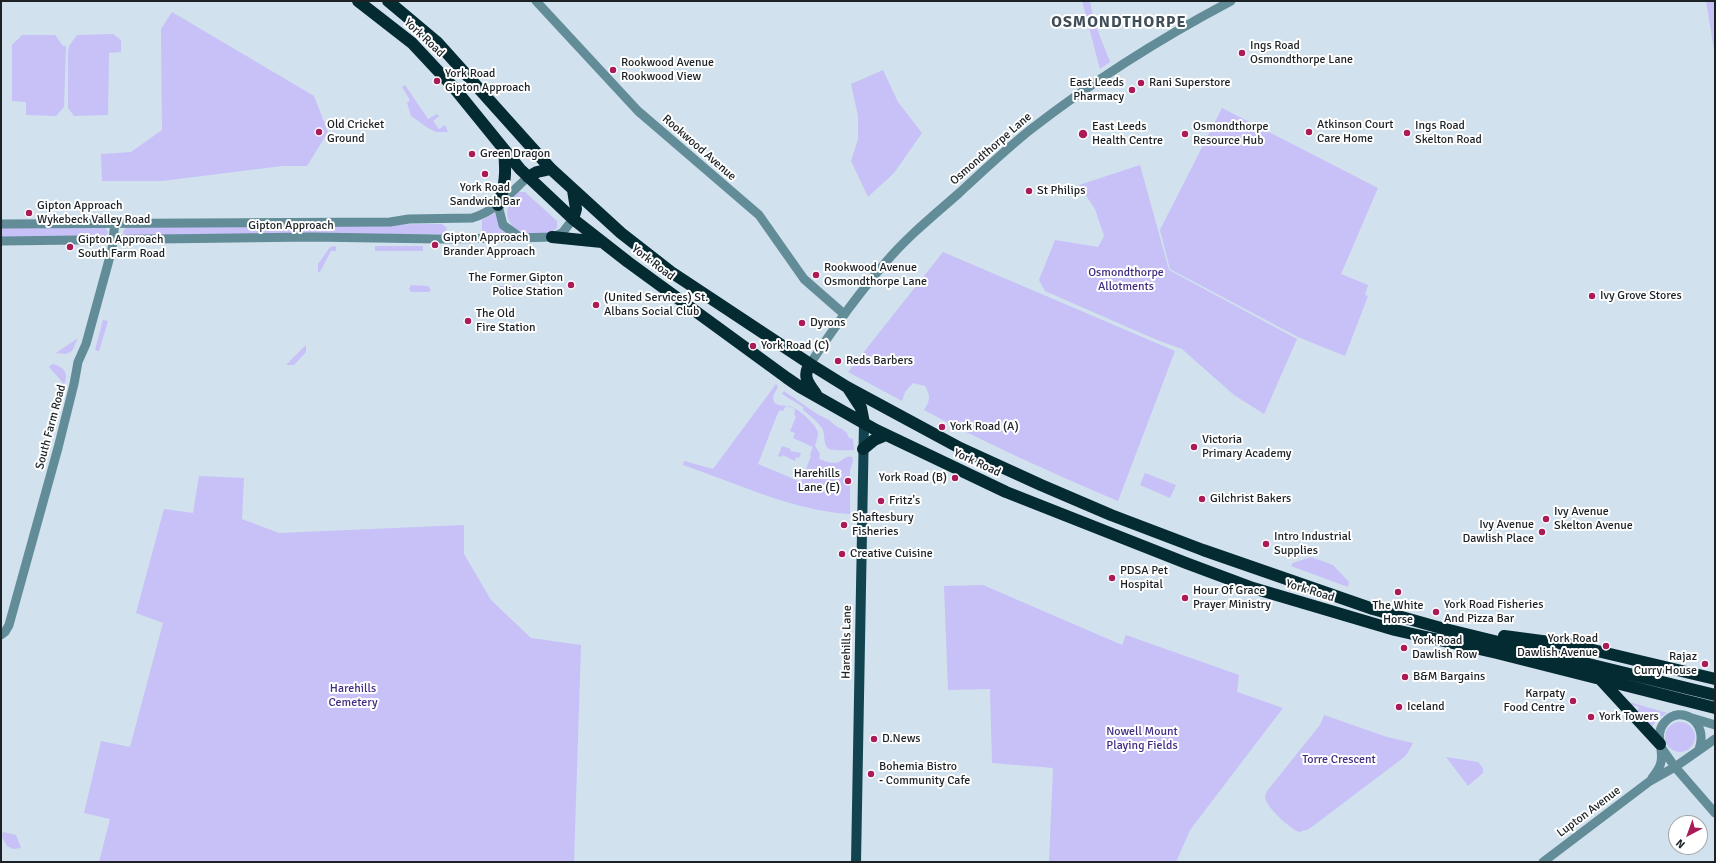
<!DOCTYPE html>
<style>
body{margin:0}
#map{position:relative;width:1716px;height:863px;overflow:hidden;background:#d1e1ed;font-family:Signika,sans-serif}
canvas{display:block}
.frame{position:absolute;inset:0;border:2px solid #1b2125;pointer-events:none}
.north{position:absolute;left:1668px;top:815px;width:40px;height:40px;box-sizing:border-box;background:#fff;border:1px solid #a4a6a8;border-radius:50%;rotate:221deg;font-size:11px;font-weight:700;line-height:16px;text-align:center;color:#1b2125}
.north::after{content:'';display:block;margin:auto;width:14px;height:18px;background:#aa1b57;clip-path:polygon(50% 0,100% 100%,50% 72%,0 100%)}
</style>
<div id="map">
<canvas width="1716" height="863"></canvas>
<div class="frame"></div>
<div class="north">N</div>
</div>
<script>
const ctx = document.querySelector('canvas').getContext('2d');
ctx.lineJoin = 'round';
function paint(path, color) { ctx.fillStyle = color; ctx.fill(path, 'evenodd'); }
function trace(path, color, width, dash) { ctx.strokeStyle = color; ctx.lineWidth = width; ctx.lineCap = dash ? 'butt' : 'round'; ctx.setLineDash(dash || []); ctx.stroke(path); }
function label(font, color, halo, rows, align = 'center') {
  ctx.font = font + ' Signika,sans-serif'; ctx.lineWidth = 4; ctx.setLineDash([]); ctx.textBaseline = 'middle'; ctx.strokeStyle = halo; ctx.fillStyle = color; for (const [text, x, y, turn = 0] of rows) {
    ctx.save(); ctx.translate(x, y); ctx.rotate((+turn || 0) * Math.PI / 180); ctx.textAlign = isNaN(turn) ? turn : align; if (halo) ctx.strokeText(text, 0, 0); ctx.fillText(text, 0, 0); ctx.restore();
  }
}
const green = new Path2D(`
 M1082,1H1090L1094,21L1110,62L1100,69Z
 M1706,1H1715V56Z
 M172,12L314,96L328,132L307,166H282L162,181H102L101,154L131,152L162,130L161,29Z
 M113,34L121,40V52L109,53L108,115L74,116L68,108V52L69,46L77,35Z
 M22,35H55L63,46H66L64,107L56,116L26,115V102L12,101V45Z
 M883,70L898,102L922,133L894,173L868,197L851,161L858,139V116L851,84Z
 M405,85L428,119L437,114L439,116L433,121L439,129L445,125L448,132H436L428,128L411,116L407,103L410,100L402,87Z
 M1222,108L1378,188L1341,274L1368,285L1365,295L1368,296L1345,356L1298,337L1170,269L1160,230Z
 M1140,165L1169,270L1297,339L1264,414L1234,395L1182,349L1157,340L1045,291L1039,280L1055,240L1098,247L1104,236L1095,209L1079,185Z
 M518,192H525L557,221V228C533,248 486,223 518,192Z
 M497,212L511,235L482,234V220Z
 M442,224L447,228L445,233L441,234L128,237L124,235L123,232L127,226Z
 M1,227L106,228L108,233L106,236L1,238Z
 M336,246V251H331L320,272H318V264L330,247Z
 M375,246H423V251H375Z
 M943,252L1175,351L1118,501C1052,473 987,444 924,410C930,401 931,396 925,386L913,383L905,392L902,401L848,372Z
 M411,285L428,286L431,290L429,292H411L409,289Z
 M498,286H515L518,290L515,292H499L496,289Z
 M103,320L108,321L99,351L95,350Z
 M78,338L72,351L66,354L56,353Z
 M306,345V352L294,365H286Z
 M52,364C63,366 70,374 64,384L49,367Z
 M776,384L778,387C776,391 771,396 774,402C778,407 784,405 789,406C797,407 817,425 818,433C818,437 816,442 815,446L820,454L819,459C825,461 833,465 839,462C844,459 846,456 852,457L853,461L850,470V514C794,511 736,483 683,465L684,461L713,469ZM786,406L794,408L795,411L794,414L796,417L790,431L795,433L793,438L813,447L810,455L811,456L801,482L758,464L777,415L780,410L783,411Z
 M784,391L817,414L829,420L837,427L842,429L847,433L849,438L853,439L854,450C848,450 832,451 829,449C822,444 826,434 822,428C817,421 809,415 803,410V407L782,394Z
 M782,446L791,449L790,451L801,453L799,458L796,457L795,461L783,455L782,457L778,456Z
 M1145,473L1176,485L1170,498L1140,485Z
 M199,476L244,478L242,519L279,533L464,525V554L491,600L531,638L581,645L574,862H99L110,819L84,813L101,741L130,747L163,623L136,613L164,509L193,513Z
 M1311,557L1333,565L1349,582L1348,587L1291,566L1293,563Z
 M983,585L1122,645L1126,635L1239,675L1237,692L1283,708L1190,830L1176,862H1049L1053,768L992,763L990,689L948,690L944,586Z
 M1626,701L1667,713L1658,718L1652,727L1635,713L1638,711L1639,707L1634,705L1631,709Z
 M1324,715L1387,737L1413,743L1407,754L1403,758L1309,829L1299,832C1289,828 1266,807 1265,797L1267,791L1320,725Z
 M1665 737a15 15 0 1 1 30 0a15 15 0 1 1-30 0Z
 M1446,757L1478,762L1483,768V773L1468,786Z
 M3,832L16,835L21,848L13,849L7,846L2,837Z`);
const minor = new Path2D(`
 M536,1L638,111L759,215L804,279L844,314
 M498,205L503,225L521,238
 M1,224L390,222L409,219L472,218C496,211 510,193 528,177
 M1,241L312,237L439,239L517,238L552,237L560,234L563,232L573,219
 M810,364C833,329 858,294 886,262C907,237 933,216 958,194C982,172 1005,150 1030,130C1093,81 1161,38 1231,1
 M1,635L5,632L9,625L58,448L74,384L78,362L86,344L112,249L115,222
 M1692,718L1715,725
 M1661,747L1675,767L1715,813
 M1652,778C1656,773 1660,768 1661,762C1664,748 1654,735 1664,723C1681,703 1709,722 1699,749
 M1543,862L1650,781L1675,767L1715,739`);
const major = new Path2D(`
 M856,862L864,423`);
const highway = new Path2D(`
 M358,1L412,43L455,89L520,169L573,219L628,262L787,378L800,387L876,430L1006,492L1186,563L1253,588L1395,630L1497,653L1715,708
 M388,1L437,42L551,169L621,233L671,272L810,364L847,387L960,448L1041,485L1111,515L1203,550L1373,609L1441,628L1715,695
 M528,177L537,172L551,169
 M573,190L576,209L573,219
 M498,205C506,186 506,169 504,150
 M552,237L602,242
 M810,364C802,376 808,383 816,394
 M848,388L861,408L864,423
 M863,449L874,440L886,435
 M1504,636L1572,645L1715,679
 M1600,679L1660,744`);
const markers = [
 [1242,53,4,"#aa1b57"],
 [613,70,4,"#aa1b57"],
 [437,81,4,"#aa1b57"],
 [1141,83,4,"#aa1b57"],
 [1132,90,4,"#aa1b57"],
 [319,132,4,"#aa1b57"],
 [1309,132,4,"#aa1b57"],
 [1407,133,4,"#aa1b57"],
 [1083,134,5,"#aa1b57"],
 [1185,134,4,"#aa1b57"],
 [472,154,4,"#aa1b57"],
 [485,174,4,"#aa1b57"],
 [1029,191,4,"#aa1b57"],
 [29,213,4,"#aa1b57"],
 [435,245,4,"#aa1b57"],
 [70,247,4,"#aa1b57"],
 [816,275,4,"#aa1b57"],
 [571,285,4,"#aa1b57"],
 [1592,296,4,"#aa1b57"],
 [596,305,4,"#aa1b57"],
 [468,321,4,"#aa1b57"],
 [802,323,4,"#aa1b57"],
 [753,346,4,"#aa1b57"],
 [838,361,4,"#aa1b57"],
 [942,427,4,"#aa1b57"],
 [1194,447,4,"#aa1b57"],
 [955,478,4,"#aa1b57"],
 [848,481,4,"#aa1b57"],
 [1202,499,4,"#aa1b57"],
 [881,501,4,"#aa1b57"],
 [1546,519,4,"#aa1b57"],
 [844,525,4,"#aa1b57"],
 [1542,532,4,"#aa1b57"],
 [1266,544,4,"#aa1b57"],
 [842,554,4,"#aa1b57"],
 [1112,578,4,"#aa1b57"],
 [1398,592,4,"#aa1b57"],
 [1185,598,4,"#aa1b57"],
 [1436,612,4,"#aa1b57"],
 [1606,646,4,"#aa1b57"],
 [1404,648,4,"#aa1b57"],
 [1705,664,4,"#aa1b57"],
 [1405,677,4,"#aa1b57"],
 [1573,701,4,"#aa1b57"],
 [1399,707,4,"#aa1b57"],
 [1591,717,4,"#aa1b57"],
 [874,739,4,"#aa1b57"],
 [871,774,4,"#aa1b57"]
];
const streetNames = [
 ["York Road",424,38,43],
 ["Rookwood Avenue",699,148,41],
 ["Osmondthorpe Lane",991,149,-41],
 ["Gipton Approach",291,226],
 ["York Road",653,263,37],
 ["South Farm Road",51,427,-75],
 ["York Road",977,463,25],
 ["York Road",1310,591,17],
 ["Harehills Lane",847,642,-89],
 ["Lupton Avenue",1589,812,-37]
];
const poiNames = [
 ["Ings Road",1250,46],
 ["Osmondthorpe Lane",1250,60],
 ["Rookwood Avenue",621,63],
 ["Rookwood View",621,77],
 ["York Road",445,74],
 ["Gipton Approach",445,88],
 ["East Leeds",1124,83,"right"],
 ["Pharmacy",1124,97,"right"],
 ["Rani Superstore",1149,83],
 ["Old Cricket",327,125],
 ["Ground",327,139],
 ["Atkinson Court",1317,125],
 ["Care Home",1317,139],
 ["Ings Road",1415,126],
 ["Skelton Road",1415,140],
 ["East Leeds",1092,127],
 ["Health Centre",1092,141],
 ["Osmondthorpe",1193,127],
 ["Resource Hub",1193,141],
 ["Green Dragon",480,154],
 ["York Road",485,188,"center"],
 ["Sandwich Bar",485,202,"center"],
 ["St Philips",1037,191],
 ["Gipton Approach",37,206],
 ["Wykebeck Valley Road",37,220],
 ["Gipton Approach",443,238],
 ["Brander Approach",443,252],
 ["Gipton Approach",78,240],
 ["South Farm Road",78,254],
 ["Rookwood Avenue",824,268],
 ["Osmondthorpe Lane",824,282],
 ["The Former Gipton",563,278,"right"],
 ["Police Station",563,292,"right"],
 ["Ivy Grove Stores",1600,296],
 ["(United Services) St.",604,298],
 ["Albans Social Club",604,312],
 ["The Old",476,314],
 ["Fire Station",476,328],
 ["Dyrons",810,323],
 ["York Road (C)",761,346],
 ["Reds Barbers",846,361],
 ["York Road (A)",950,427],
 ["Victoria",1202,440],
 ["Primary Academy",1202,454],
 ["Harehills",840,474,"right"],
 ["Lane (E)",840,488,"right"],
 ["York Road (B)",947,478,"right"],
 ["Gilchrist Bakers",1210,499],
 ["Fritz's",889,501],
 ["Ivy Avenue",1554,512],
 ["Skelton Avenue",1554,526],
 ["Shaftesbury",852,518],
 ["Fisheries",852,532],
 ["Ivy Avenue",1534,525,"right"],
 ["Dawlish Place",1534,539,"right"],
 ["Intro Industrial",1274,537],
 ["Supplies",1274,551],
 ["Creative Cuisine",850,554],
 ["PDSA Pet",1120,571],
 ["Hospital",1120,585],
 ["Hour Of Grace",1193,591],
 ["Prayer Ministry",1193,605],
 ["York Road Fisheries",1444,605],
 ["And Pizza Bar",1444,619],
 ["The White",1398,606,"center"],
 ["Horse",1398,620,"center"],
 ["York Road",1598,639,"right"],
 ["Dawlish Avenue",1598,653,"right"],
 ["York Road",1412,641],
 ["Dawlish Row",1412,655],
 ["Rajaz",1697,657,"right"],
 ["Curry House",1697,671,"right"],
 ["B&M Bargains",1413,677],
 ["Karpaty",1565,694,"right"],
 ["Food Centre",1565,708,"right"],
 ["Iceland",1407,707],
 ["York Towers",1599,717],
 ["D.News",882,739],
 ["Bohemia Bistro",879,767],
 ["- Community Cafe",879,781]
];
const parkNames = [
 ["Osmondthorpe",1126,273],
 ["Allotments",1126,287],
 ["Harehills",353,689],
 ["Cemetery",353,703],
 ["Nowell Mount",1142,732],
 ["Playing Fields",1142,746],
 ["Torre Crescent",1339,760]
];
const districtNames = [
 ["OSMONDTHORPE",1119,23]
];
paint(green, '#c7c1f8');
trace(minor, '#628c97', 9);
trace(major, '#124450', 10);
trace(highway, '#042a32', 12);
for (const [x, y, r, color] of markers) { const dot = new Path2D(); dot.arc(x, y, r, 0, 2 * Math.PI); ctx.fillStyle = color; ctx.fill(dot); trace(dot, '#fff', 1.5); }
label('12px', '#1b2125', '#fff', streetNames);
label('12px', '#1b2125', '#fff', poiNames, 'left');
label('12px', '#422d83', '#fff', parkNames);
ctx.letterSpacing = '1px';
label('bold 16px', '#404e58', '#fff', districtNames);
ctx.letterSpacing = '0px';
</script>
